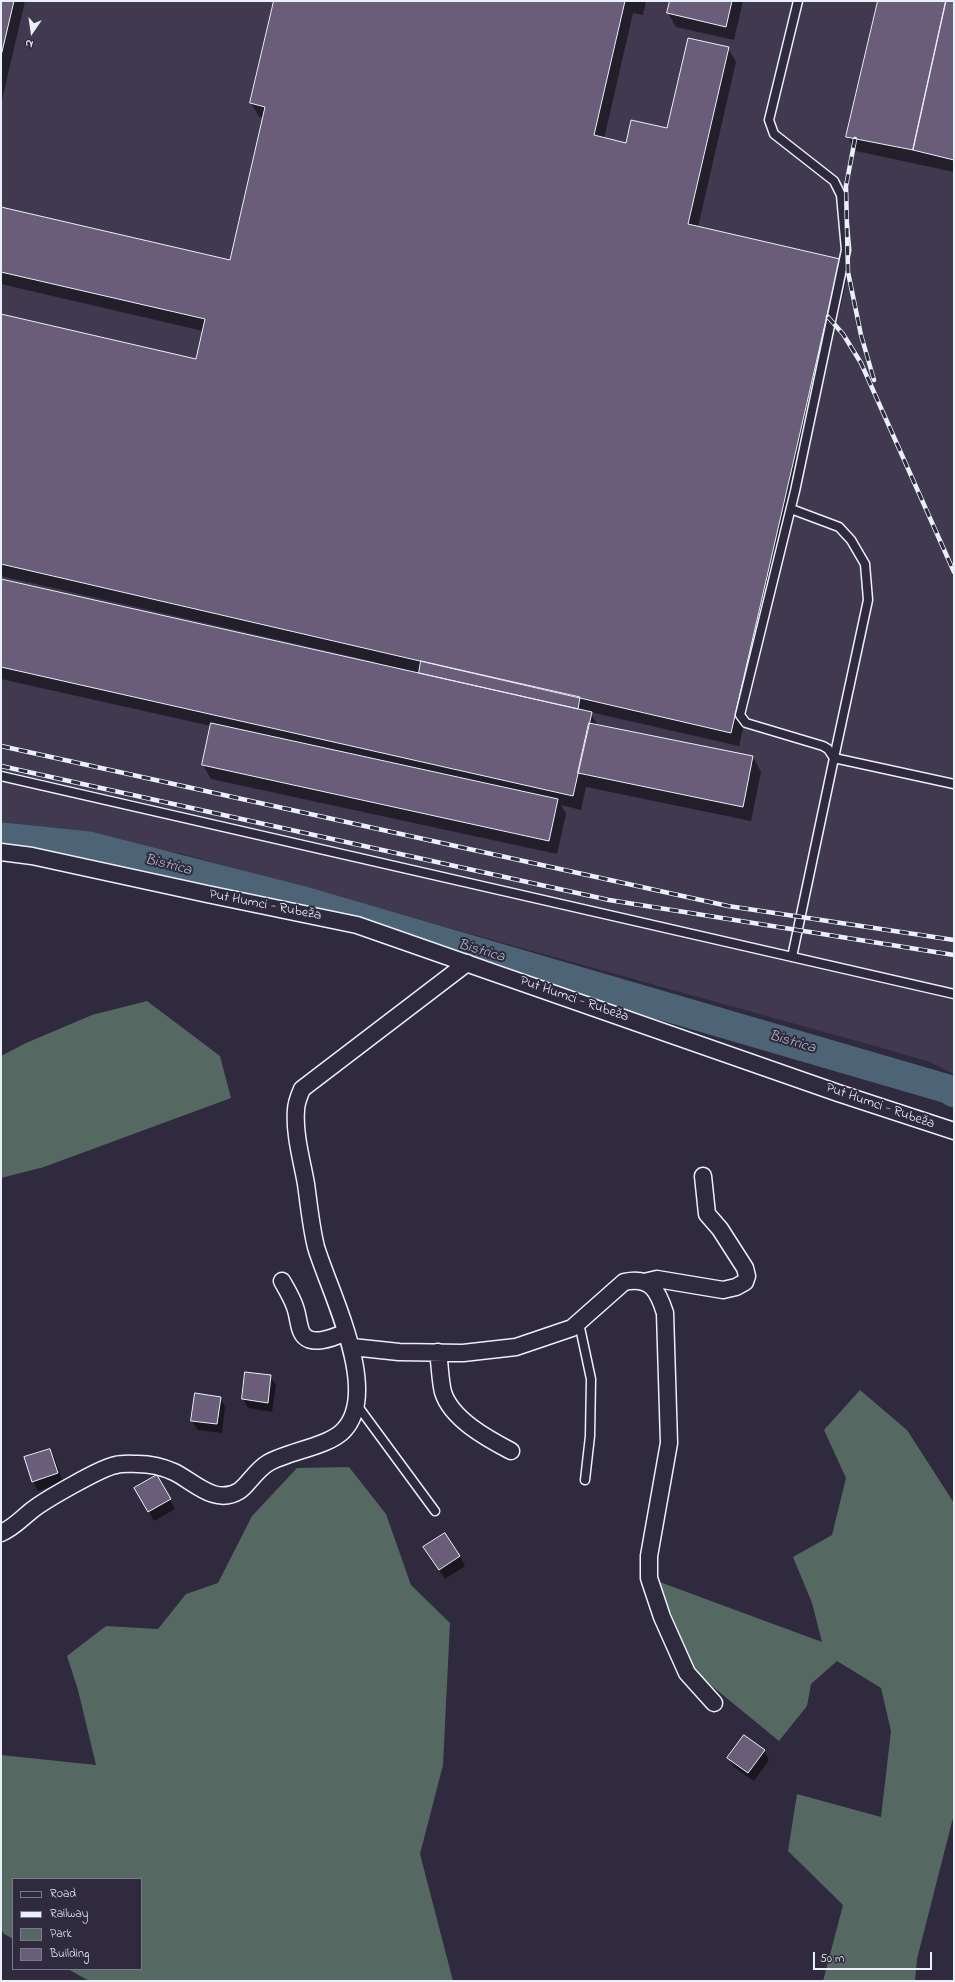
<!DOCTYPE html>
<meta charset="utf-8">
<style>
body{margin:0}
#map{position:relative;width:955px;height:1982px;overflow:hidden;background:#2f2a3d;font-family:"Indie Flower",sans-serif}
canvas{display:block}
.frame{position:absolute;inset:0;border:2px solid #e8f1f8;pointer-events:none}
.legend{position:absolute;left:12px;top:1878px;width:130px;height:92px;box-sizing:border-box;background:#2f2a3d;border:1px solid #797a88;margin:0;padding:5px 7px;list-style:none;font-size:12px;color:#e8f1f8}
.legend li{display:flex;align-items:center;gap:8px;height:20px}
.legend b{width:20px;border:1px solid #797a88}
.north{position:absolute;left:12px;top:12px;width:40px;height:40px;-webkit-text-stroke:3px #2f2a3d;paint-order:stroke;rotate:193deg;font-size:11px;font-weight:700;line-height:16px;text-align:center;color:#e8f1f8}
.north::after{content:'';display:block;margin:auto;width:14px;height:18px;background:#e8f1f8;clip-path:polygon(50% 0,100% 100%,50% 72%,0 100%)}
.scale{position:absolute;left:813px;top:1952px;width:119px;height:18px;box-sizing:border-box;border:2px solid #e8f1f8;border-top:0;padding-left:5px;font-size:12px;line-height:14px;white-space:nowrap;color:#e8f1f8;-webkit-text-stroke:3px #2f2a3d;paint-order:stroke}
</style>
<div id="map">
<canvas width="955" height="1982"></canvas>
<div class="frame"></div>
<ul class="legend">
<li><b style="height:5px;background:#2f2a3d"></b>Road</li>
<li><b style="height:5px;background:#e8f1f8"></b>Railway</li>
<li><b style="height:11px;background:#556862"></b>Park</li>
<li><b style="height:11px;background:#6a5d79"></b>Building</li>
</ul>
<div class="north">N</div>
<div class="scale">50 m</div>
</div>
<script>
const ctx = document.querySelector('canvas').getContext('2d');
ctx.lineJoin = 'round';
function paint(path, color) { ctx.fillStyle = color; ctx.fill(path, 'evenodd'); }
function trace(path, color, width, dash) { ctx.strokeStyle = color; ctx.lineWidth = width; ctx.lineCap = dash ? 'butt' : 'round'; ctx.setLineDash(dash || []); ctx.stroke(path); }
function label(font, color, halo, rows, align = 'center') {
  ctx.font = font + ' "Indie Flower",sans-serif'; ctx.lineWidth = 4; ctx.setLineDash([]); ctx.textBaseline = 'middle'; ctx.strokeStyle = halo; ctx.fillStyle = color; for (const [text, x, y, turn = 0] of rows) {
    ctx.save(); ctx.translate(x, y); ctx.rotate((+turn || 0) * Math.PI / 180); ctx.textAlign = isNaN(turn) ? turn : align; if (halo) ctx.strokeText(text, 0, 0); ctx.fillText(text, 0, 0); ctx.restore();
  }
}
const built = new Path2D(`
 M1,1H954V1074L930,1062L882,1048L183,854L73,835L1,826Z`);
const green = new Path2D(`
 M147,1001L220,1056L231,1098L44,1167L1,1178V1056L26,1043L92,1015Z
 M860,1390L907,1430L954,1503V1814L917,1959L915,1981H823L843,1905L788,1851L797,1794L881,1817L891,1731L881,1688L837,1661L811,1684L807,1706L779,1741L696,1673L657,1581L822,1642L812,1603L793,1557L832,1535L846,1478L824,1430Z
 M349,1467L386,1514L411,1585L450,1623L443,1765L420,1854L453,1981H89L68,1969H141V1879H13V1939L4,1934L1,1929V1755L96,1765L78,1690L67,1656L106,1626L158,1629L186,1594L218,1583L252,1516L297,1468Z`);
const shadow = new Path2D(`
 M1,1H25L1,104Z
 M275,1H646L643,15L633,13L604,139L627,144L667,130L728,48L736,62L698,227L840,260L848,274L739,746L590,712L598,726L753,757L761,772L751,821L586,787L581,810L561,805L566,814L557,854L211,779L203,765L211,726L1,679V580L375,664V662L1,576V315L196,360L203,331L1,284V208L231,261L264,118L259,117L251,103Z
 M671,1H743L734,40L676,27L668,13Z
 M879,1H954V172L856,151L847,136Z
 M270,1376L276,1385L272,1412L248,1408L243,1399Z
 M220,1398L225,1407L222,1433L198,1430L192,1421Z
 M50,1450L55,1459L63,1482L38,1491L33,1481Z
 M156,1476L175,1509L154,1521L136,1488Z
 M430,1556H460L465,1566L445,1579Z
 M764,1751L769,1760L754,1781L734,1767L729,1758Z`);
const river = new Path2D(`
 M1,837L89,846L300,900L948,1089L954,1093`);
const building = new Path2D(`
 M1,1H14L1,56Z
 M274,1H625L594,135L626,143L631,120L667,128L688,38L729,47L688,224L840,259L731,733L1,564V314L196,359L205,319L1,272V207L230,260L265,107L250,103Z
 M670,1H732L726,27L667,13Z
 M878,1H946L913,150L846,137Z
 M946,1H954V160L913,150Z
 M1,579L592,712L573,796L1,667Z
 M421,661L580,697L578,709L419,673Z
 M211,723L558,799L549,841L202,765Z
 M589,723L753,756L743,807L578,773Z
 M245,1372L271,1375L268,1403L242,1399Z
 M195,1393L221,1397L217,1424L191,1421Z
 M50,1449L58,1473L32,1482L24,1457Z
 M157,1475L171,1499L148,1512L134,1488Z
 M445,1533L460,1556L439,1570L423,1547Z
 M744,1735L765,1750L748,1773L727,1758Z`);
const service = new Path2D(`
 M791,509L839,527L851,540L865,564L868,600L834,758L954,784
 M1,776L954,994
 M792,957L834,758L828,749L823,746L746,723L740,715L795,491L846,250L841,195L834,181L774,134L769,120L798,1
 M579,1323L591,1379L590,1436L585,1480
 M357,1405L435,1511`);
const minor = new Path2D(`
 M1,852L32,856L207,894L357,925L838,1093L954,1131
 M282,1281C287,1290 292,1298 295,1307C298,1315 298,1323 301,1331C308,1349 335,1337 346,1332
 M644,1282L657,1279L723,1290L736,1287L745,1282L747,1276L745,1268L720,1229L707,1214L703,1176
 M352,1347L399,1352L463,1353L516,1347L572,1328L624,1282C651,1276 658,1291 665,1313L669,1443L649,1556V1578L662,1617L687,1673L714,1703
 M438,1352C440,1365 440,1380 443,1392C451,1419 488,1439 511,1451
 M1,1533C13,1528 21,1519 31,1511C43,1501 102,1467 116,1465C123,1463 131,1464 138,1464C151,1464 163,1467 174,1472C193,1481 215,1506 239,1491C247,1486 256,1470 268,1463C288,1451 327,1447 343,1431C382,1392 329,1291 316,1247C311,1227 309,1205 306,1184C302,1161 294,1134 296,1110C296,1103 299,1096 302,1089L467,963`);
const rail = new Path2D(`
 M855,139L846,186L848,272L861,335L874,380
 M828,317L843,334L861,363L954,572
 M1,746L728,906L954,940
 M1,766L609,900L954,955`);
const streetNames = [
 ["Put Humci - Rubeža",265,906,11],
 ["Put Humci - Rubeža",574,1000,19],
 ["Put Humci - Rubeža",880,1107,19]
];
const waterNames = [
 ["Bistrica",168,866,14],
 ["Bistrica",481,952,16],
 ["Bistrica",792,1043,16]
];
paint(built, '#41394f');
paint(green, '#556862');
paint(shadow, '#0007');
trace(river, '#4c6476', 29);
paint(building, '#6a5d79');
trace(building, '#e8f1f8', 1);
trace(service, '#e8f1f8', 11);
trace(minor, '#e8f1f8', 19);
trace(service, '#2f2a3d', 8);
trace(minor, '#2f2a3d', 16);
trace(rail, '#e8f1f8', 4.5);
trace(rail, '#2f2a3d', 3, [9]);
label('14px', '#e8f1f8', '#2f2a3d', streetNames);
label('italic 15px', '#aab9c4', '#2f2a3d', waterNames);
</script>
